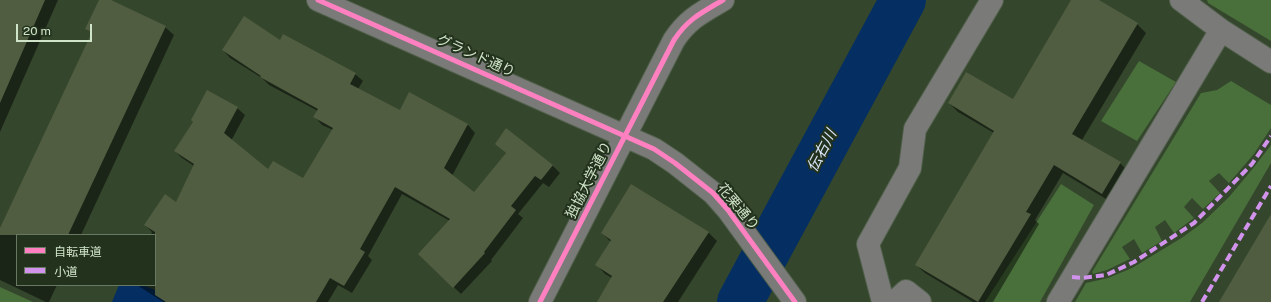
<!DOCTYPE html>
<meta charset="utf-8">
<style>
body{margin:0}
#map{position:relative;width:1271px;height:302px;overflow:hidden;background:#34462c;font-family:"Public Sans","Noto Sans JP",sans-serif}
canvas{display:block}
.legend{position:absolute;left:16px;top:234px;width:140px;height:52px;box-sizing:border-box;background:#22321d;border:1px solid #687962;margin:0;padding:5px 7px;list-style:none;font-size:12px;color:#d0e4c9}
.legend li{display:flex;align-items:center;gap:8px;height:20px}
.legend b{width:20px;border:1px solid #687962}
.scale{position:absolute;left:16px;top:24px;width:76px;height:18px;box-sizing:border-box;border:2px solid #d0e4c9;border-top:0;padding-left:5px;font-size:12px;line-height:14px;white-space:nowrap;color:#d0e4c9;-webkit-text-stroke:3px #22321d;paint-order:stroke}
</style>
<div id="map">
<canvas width="1271" height="302"></canvas>
<ul class="legend">
<li><b style="height:5px;background:#ff80c0"></b>自転車道</li>
<li><b style="height:5px;background:#d193ec"></b>小道</li>
</ul>
<div class="scale">20 m</div>
</div>
<script>
const ctx = document.querySelector('canvas').getContext('2d');
ctx.lineJoin = 'round';
function paint(path, color) { ctx.fillStyle = color; ctx.fill(path, 'evenodd'); }
function trace(path, color, width, dash) { ctx.strokeStyle = color; ctx.lineWidth = width; ctx.lineCap = dash ? 'butt' : 'round'; ctx.setLineDash(dash || []); ctx.stroke(path); }
function label(font, color, halo, rows, align = 'center') {
  ctx.font = font + ' "Public Sans","Noto Sans JP",sans-serif'; ctx.lineWidth = 4; ctx.setLineDash([]); ctx.textBaseline = 'middle'; ctx.strokeStyle = halo; ctx.fillStyle = color; for (const [text, x, y, turn = 0] of rows) {
    ctx.save(); ctx.translate(x, y); ctx.rotate((+turn || 0) * Math.PI / 180); ctx.textAlign = isNaN(turn) ? turn : align; if (halo) ctx.strokeText(text, 0, 0); ctx.fillText(text, 0, 0); ctx.restore();
  }
}
const green = new Path2D(`
 M1207,0H1271V41L1208,3Z
 M1139,61L1176,82L1137,141L1101,121Z
 M1231,81L1271,105V128L1254,154L1229,183L1219,173L1209,181L1220,193L1203,209L1192,198L1184,207L1194,218L1174,233L1165,220L1155,227L1162,241L1142,253L1134,239L1122,247L1130,259L1107,270L1093,274L1092,272L1201,93L1217,90Z
 M1271,145V163L1190,302H1075L1086,283L1108,278L1132,268L1183,237L1202,223L1229,197L1254,167Z
 M1061,184L1094,205L1040,302H985Z
 M0,287L33,302H0Z`);
const water = new Path2D(`
 M119,285H143L178,300L177,302H112Z`);
const shadow = new Path2D(`
 M0,0H58L0,132Z
 M100,0H108L165,27L174,35L81,235H17V285H57L49,302H46L0,280V231L92,34L87,28Z
 M1072,0H1097L1137,24L1146,33L1082,140L1120,163L1129,172L1111,202L1063,173L1035,220L1039,224L993,302H973L925,273L916,265L994,133L958,112L949,103L1013,100Z
 M281,41L355,74L363,81L358,89L401,111L410,94L468,125L475,133L452,176L474,194L507,154L496,144L552,165L560,173L549,187L543,183L518,214L523,218L491,260L492,261L461,294L419,254L450,221L402,194L368,256L372,260L352,293L338,285L328,302H163L137,285H155V235H151L152,232L145,225L176,204L194,166L182,158L175,151L237,108L245,115L231,141L269,171L303,179L333,130L322,125L315,117L318,111L269,85L262,78L230,58L223,50Z
 M708,232L717,241L678,302H598L612,278L605,274L597,265L611,242L602,233Z`);
const river = new Path2D(`
 M740,302L903,0`);
const building = new Path2D(`
 M0,0H45L0,103Z
 M99,0H111L166,26L68,235H0V228L92,32L85,29Z
 M1071,0H1099L1138,23L1072,134L1121,162L1102,194L1054,165L1026,212L1031,214L978,302L915,265L994,131L948,103L966,72L1013,99Z
 M244,16L280,40L283,34L356,73L350,84L400,110L409,92L468,124L444,168L474,192L506,153L495,144L506,128L553,165L541,180L535,176L511,206L516,210L484,252L485,253L453,288L418,254L450,219L395,187L360,249L365,252L344,286L330,278L316,302H166L155,295V232L144,225L165,194L176,202L194,164L174,151L193,122L191,120L207,90L238,107L224,133L268,169L273,161L303,178L333,128L313,117L318,109L260,77L261,76L222,50Z
 M631,184L709,232L663,302H597L612,276L595,265L611,240L601,233Z
 M1271,214V302H1219Z`);
const minor = new Path2D(`
 M318,0L654,149L675,163L713,193L728,210L795,302
 M1181,0L1221,30L1271,62
 M540,302L674,40C688,19 701,13 723,0
 M883,302L868,244L910,168L915,129L992,0
 M894,302L906,291L920,302
 M1058,302L1221,30`);
const quiet = new Path2D(`
 M1072,277L1082,278L1106,275L1134,262L1194,223L1252,164L1271,136
 M1202,302L1271,186`);
const cycleway = new Path2D(`
 M318,0L654,149L675,163L713,193L728,210L795,302
 M540,302L674,40C688,19 701,13 723,0`);
const streetNames = [
 ["グランド通り",476,56,24],
 ["独協大学通り",589,180,-63],
 ["花栗通り",738,207,50]
];
const waterNames = [
 ["伝右川",822,151,-62]
];
paint(green, '#496f3b');
paint(water, '#052f62');
paint(shadow, '#0007');
trace(river, '#052f62', 46);
paint(building, '#515d40');
trace(minor, '#51604b', 24);
trace(minor, '#7a7a78', 22);
trace(quiet, '#d193ec', 4, [8, 4]);
trace(cycleway, '#ff80c0', 5);
label('14px', '#d0e4c9', '#22321d', streetNames);
label('italic 15px', '#d8e5f7', '#22321d', waterNames);
</script>
